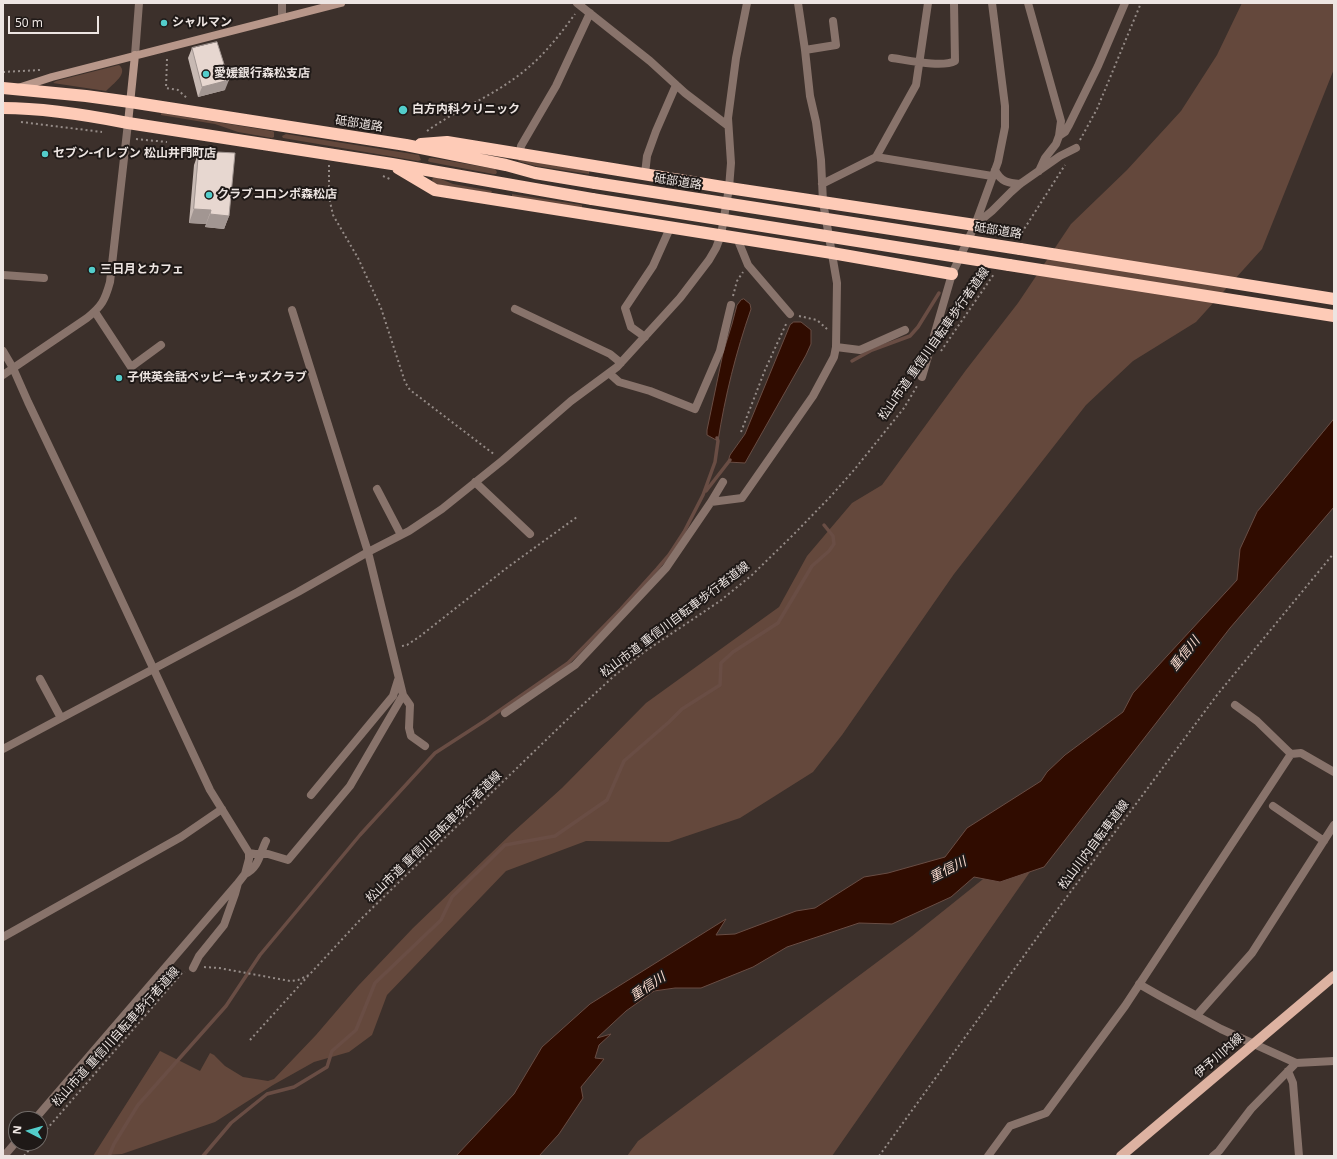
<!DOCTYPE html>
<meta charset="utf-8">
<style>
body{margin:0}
#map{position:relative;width:1337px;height:1159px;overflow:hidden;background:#3c302b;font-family:"Noto Sans",sans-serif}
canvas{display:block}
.frame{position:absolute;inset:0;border:4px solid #ede5e2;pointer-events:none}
.north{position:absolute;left:8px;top:1111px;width:40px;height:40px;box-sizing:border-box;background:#1f1917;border:1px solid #716b68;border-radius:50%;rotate:276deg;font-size:11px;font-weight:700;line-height:16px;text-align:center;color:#ede5e2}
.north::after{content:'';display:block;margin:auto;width:14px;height:18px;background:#53cdcb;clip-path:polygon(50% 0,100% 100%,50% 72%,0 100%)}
.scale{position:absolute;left:8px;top:16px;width:91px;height:18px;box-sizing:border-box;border:2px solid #ede5e2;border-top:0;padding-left:5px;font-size:12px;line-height:14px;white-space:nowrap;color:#ede5e2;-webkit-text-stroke:3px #1f1917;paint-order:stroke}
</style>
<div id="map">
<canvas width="1337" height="1159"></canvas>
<div class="frame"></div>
<div class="north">N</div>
<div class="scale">50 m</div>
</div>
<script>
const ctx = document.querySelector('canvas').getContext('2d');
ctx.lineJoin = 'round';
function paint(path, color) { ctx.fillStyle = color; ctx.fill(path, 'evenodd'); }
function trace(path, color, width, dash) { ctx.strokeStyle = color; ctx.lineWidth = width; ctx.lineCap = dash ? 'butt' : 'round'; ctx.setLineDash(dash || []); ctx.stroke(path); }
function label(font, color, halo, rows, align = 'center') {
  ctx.font = font + ' "Noto Sans","Noto Sans JP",sans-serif'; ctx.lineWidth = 4; ctx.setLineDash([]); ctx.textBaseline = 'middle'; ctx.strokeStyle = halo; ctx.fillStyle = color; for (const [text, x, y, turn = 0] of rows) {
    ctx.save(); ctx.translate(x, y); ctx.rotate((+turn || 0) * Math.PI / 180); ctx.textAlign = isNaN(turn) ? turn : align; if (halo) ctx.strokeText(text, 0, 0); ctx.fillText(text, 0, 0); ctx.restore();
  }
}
const green = new Path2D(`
 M1242,3H1334V69L1262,249L1196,322L1133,361L1086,405L954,574L842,735L813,772L740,818L669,842L586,841L506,871L387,995L372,1035L349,1052L314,1062L273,1085L215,1122L122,1154L93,1156L160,1051L200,1071L210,1053L214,1055L225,1066L243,1077L268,1081L274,1079L316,1035L358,986L413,928L512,833L562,788L646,703L779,607L807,556L852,503L882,485L966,370L1018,303L1071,224L1127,170L1181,111L1217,55Z
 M119,65C129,73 113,84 106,91L53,83L56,81Z
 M161,113L272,131L274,132V137L272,138L238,132L215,124L161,115Z
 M286,134L419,155L421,160L418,161L283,138L282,136Z
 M429,158H433L495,169L497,172L496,174H493L430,162L428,161Z
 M519,159L589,170V174L536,166L518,161Z
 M436,177L453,184L492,191L491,193L441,185L434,183L432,180L433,178Z
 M512,194L582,205V209L512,198Z
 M1078,803L832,1156H627L638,1141L912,936Z`);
const water = new Path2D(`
 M744,299L750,304L751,309C736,352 725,396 718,441L707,435V430L723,353L732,324L737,305L741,300Z
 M794,322H801L811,330V344L806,355L745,463L728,462L730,455L745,434L790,325Z
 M1334,419V507L1230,628L1044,867L1000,882L974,877L951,897L892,924L859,923L787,947L753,967L701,988H675L654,991L626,1011L597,1038L611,1034L599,1045L595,1058L604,1059L581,1087L583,1098L559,1134L539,1156H456L514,1094L542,1047L590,1004L726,919L716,935L735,934L796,911L815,908L864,877L888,873L945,857L967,828L1041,781L1047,772L1065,755L1123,712L1133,693L1237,580L1240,549L1257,512Z`);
const stream = new Path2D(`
 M852,361L872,350L910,336L918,327L939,293
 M706,491L730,460
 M109,1156L114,1144L138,1105L226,1006L260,955L360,835L435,753L486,720L568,663L621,609L657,569L669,555L684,532L703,495L715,462L718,441L717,438
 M203,1156L231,1123L267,1094L294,1087L327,1067L332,1051L356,1030L375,983L441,920L452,897L505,845L555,836L607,800L624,761L669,722L682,709L720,685L721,663L733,652L778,623L812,566L829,551L834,544L833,536L824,525`);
const path = new Path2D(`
 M167,59L166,88L178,90L188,99
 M3,72L40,70
 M21,122L102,132
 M427,131C456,110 491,97 519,75C542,58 559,36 575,14
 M136,139L167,142
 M1080,140L1097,109L1141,3
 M329,165V197L333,215L358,258L381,308L405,382L410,390L418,396L495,455
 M383,176L392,180
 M1019,237L1065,165
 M733,296L737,281L743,272
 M799,316L817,320L827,329
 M941,351L994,274
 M741,432L765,370L787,322
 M402,646L407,645L419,637L508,567L577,517
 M204,967L219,968L290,981L298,980L309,975L359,921L397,884L576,711L614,676L644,652L720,601L752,575L794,534L831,496L854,470L904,408L917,386
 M250,1040L308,976
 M40,1137L182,973L185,972
 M24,1156L35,1143
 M879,1156L1060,906L1217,695L1334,553`);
const street = new Path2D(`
 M577,3L650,61L685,93L727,125
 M1028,3L1061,121L1059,136L1056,144L1045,158L1039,171
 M282,18V3
 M805,50L836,45L833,21
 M135,55L139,3
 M892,58C907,60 942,68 955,61L954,3
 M1059,136L1065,132L1069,125L1098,66L1125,3
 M520,153L521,146L556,86L590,13
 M876,157L992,176
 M995,170C1001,182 1008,183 1020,184
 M645,174L647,156L656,131L676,85
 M822,184L876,157L916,85L928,3
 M975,225L998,162L1005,127V106L992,3
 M737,238L748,265L790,314
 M3,275L44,278
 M515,309L610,354L621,363
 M292,310L368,552L403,695L410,705L409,728L411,736L425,746
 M95,312L131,367L161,345
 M645,337L631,327L625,308L653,266L670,228
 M836,347L860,350L905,330
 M3,351L13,368L28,402L78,507L210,790L249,853V859L245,874L238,883L235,894L224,925L199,956L193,968
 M609,373L619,382L650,391L695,409L720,351L731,305
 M3,375L87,318C102,306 105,300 110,282L128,123
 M922,377L952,274L975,225L992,211L1011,192L1020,184L1060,156L1076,148
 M475,482L530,534
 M377,489L401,535
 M711,502L723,482
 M40,679L61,718
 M505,713L575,665L666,568L711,502L742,498L813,396L834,357L836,347L837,283L823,202L821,160L816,122L810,96L805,50L798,3
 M3,749L298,592L368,552L409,531L442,509L503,460L571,401L617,367L680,298L709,260L716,248L721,235L729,188L731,163L728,118L736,58L747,3
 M1291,754L1301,753L1334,772
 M311,795L393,696L398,680
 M1273,806L1324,841
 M249,853L255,854H268L288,860L350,786L403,695
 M245,874C259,868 260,853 266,841
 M3,937L181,837L222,809
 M1139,984L1160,996L1221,1029L1296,1063L1334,1061
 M1197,1015L1252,953L1334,825
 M1288,1071L1293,1083L1299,1156
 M35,1119L237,884
 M4,1156L16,1142
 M988,1156L1010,1126L1046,1113L1125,1006L1291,754L1257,721L1235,705
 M1213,1156L1219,1151L1251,1109L1296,1063`);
const secondary = new Path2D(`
 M18,88L52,77L341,3
 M128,123L135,55`);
const primary = new Path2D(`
 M1121,1156L1334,976`);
const highway = new Path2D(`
 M3,88L86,96L130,102L406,145L506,165L535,173L595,183
 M3,108C45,108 87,115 128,123L392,164L592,199
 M421,144L447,142L729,188L975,225
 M398,168L435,190L832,253L952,274
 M1020,249L1334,299
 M1009,265L1334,316`);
const highwayBridge = new Path2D(`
 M595,183L1020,249
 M592,199L1009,265`);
const wall = new Path2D(`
 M192,48L225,90L198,97L188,58Z
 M199,151L229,216L224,229L205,227L206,224L189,223L194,165Z`);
const shadedWall = new Path2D(`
 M229,80L225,90L198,97L202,87Z
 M194,209L211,210L206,224L189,223Z
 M210,214L229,216L224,229L205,227Z`);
const building = new Path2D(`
 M217,42L229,80L202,87L192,48Z
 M199,151L235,153L229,216L210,214L211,210L194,209Z`);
const markers = [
 [164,23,4,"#53cdcb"],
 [206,74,4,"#53cdcb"],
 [403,110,5,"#53cdcb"],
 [45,154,4,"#53cdcb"],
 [209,195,4,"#53cdcb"],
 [92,270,4,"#53cdcb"],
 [119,378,4,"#53cdcb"]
];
const poiNames = [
 ["シャルマン",172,23],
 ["愛媛銀行森松支店",214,74],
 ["白方内科クリニック",412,110],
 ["セブン-イレブン 松山井門町店",53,154],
 ["クラブコロンボ森松店",217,195],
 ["三日月とカフェ",100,270],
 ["子供英会話ペッピーキッズクラブ",127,378]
];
const streetNames = [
 ["砥部道路",359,124,9],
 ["砥部道路",678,182,9],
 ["砥部道路",998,231,9],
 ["松山市道 重信川自転車歩行者道線",934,344,-55],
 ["松山市道 重信川自転車歩行者道線",675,620,-37],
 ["松山市道 重信川自転車歩行者道線",434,837,-44],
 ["松山川内自転車道線",1094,845,-53],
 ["松山市道 重信川自転車歩行者道線",116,1037,-48],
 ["伊予川内線",1219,1056,-41]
];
const waterNames = [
 ["重信川",1185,654,-51],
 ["重信川",948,870,-27],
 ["重信川",648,987,-34]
];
paint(green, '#64483c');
paint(water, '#300c00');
trace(water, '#694d44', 1);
trace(stream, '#694d44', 3.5);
trace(path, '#958b87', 2, [2, 3]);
trace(street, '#88736b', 8);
trace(secondary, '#b8978a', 8);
trace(primary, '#ddb2a1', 10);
trace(highway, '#fecbb7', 12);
trace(highwayBridge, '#fecbb7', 12);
paint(wall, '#c7b9b3');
paint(shadedWall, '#a29692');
paint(building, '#e7d7d0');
trace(building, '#a29692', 1);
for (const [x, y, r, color] of markers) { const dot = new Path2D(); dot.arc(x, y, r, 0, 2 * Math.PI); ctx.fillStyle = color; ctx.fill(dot); trace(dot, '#1f1917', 1.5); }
label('bold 12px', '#ede5e2', '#1f1917', poiNames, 'left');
label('12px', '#ede5e2', '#1f1917', streetNames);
label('italic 13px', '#f9dbcf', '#1f1917', waterNames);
</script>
